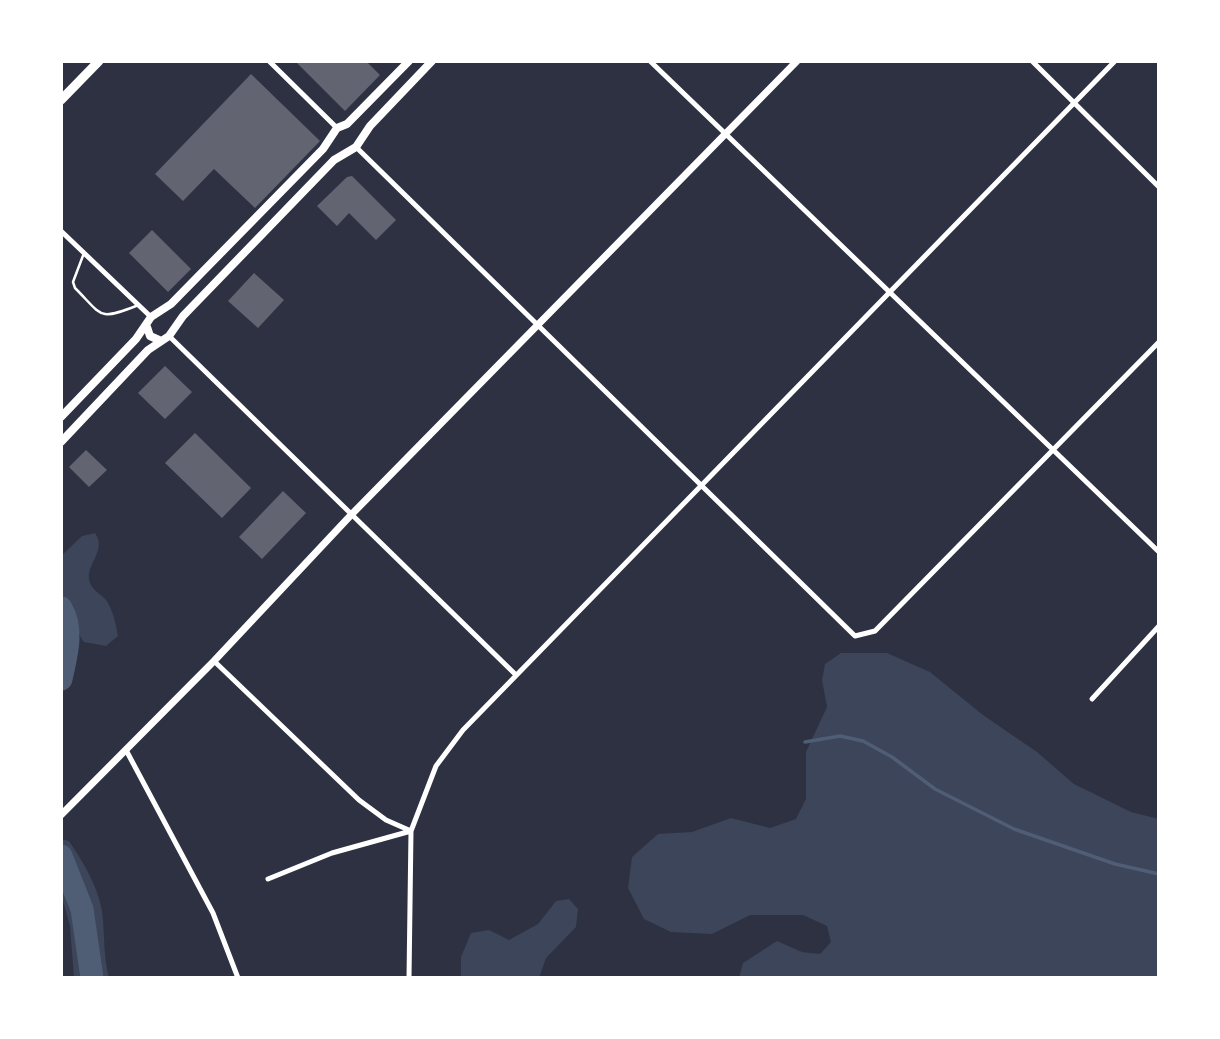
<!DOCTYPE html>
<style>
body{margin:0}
#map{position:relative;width:1220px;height:1039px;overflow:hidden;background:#2d3142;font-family:"Space Grotesk",sans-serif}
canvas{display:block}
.frame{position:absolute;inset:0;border:63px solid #fff;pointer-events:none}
</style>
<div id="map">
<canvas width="1220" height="1039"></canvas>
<div class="frame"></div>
</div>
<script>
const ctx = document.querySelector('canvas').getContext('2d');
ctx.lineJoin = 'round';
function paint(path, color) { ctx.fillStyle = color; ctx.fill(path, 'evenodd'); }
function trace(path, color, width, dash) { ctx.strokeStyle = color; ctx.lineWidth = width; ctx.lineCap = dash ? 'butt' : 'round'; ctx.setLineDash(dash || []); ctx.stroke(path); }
const green = new Path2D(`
 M95,533C107,550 87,563 89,579C90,589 100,593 106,600C113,610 116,624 118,636L106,646L84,642C72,627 79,608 61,595V556L82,536Z
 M841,653H887L930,672L983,715L1037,752L1074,784L1131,812L1159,819V978H739L743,963L777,941L802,952L820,954L831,942L827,926L803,915H750L712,934L671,932L644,919L628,888L632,857L658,834L692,832L731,818L770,828L796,819L806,799V752L827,707L822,680L825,664Z
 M61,839L69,841C83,862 98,886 102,911C105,934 103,955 109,978H74L70,926L61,894Z
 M569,899L578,909L576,927L546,958L539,978H461V957L471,933L489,930L509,940L538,924L556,901Z`);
const stream = new Path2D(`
 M805,742L840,736L863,741L892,757L935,789L1014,829L1115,864L1159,874`);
const river = new Path2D(`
 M61,608C74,630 66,656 61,679
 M61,856L82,909L92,978`);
const building = new Path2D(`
 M295,61H366L380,75L345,111Z
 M251,74L320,141L255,208L214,169L183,201L155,174Z
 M352,176L396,220L376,240L349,213L337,226L317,206L347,177Z
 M152,230L191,269L168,292L129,253Z
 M254,273L284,300L258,328L228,301Z
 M165,366L192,392L165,419L138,393Z
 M195,433L251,488L222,518L165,463Z
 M86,450L107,470L89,487L69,467Z
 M283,491L306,513L262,559L239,537Z`);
const service = new Path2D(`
 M84,253L73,282L75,288C103,316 98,321 136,306`);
const minor = new Path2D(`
 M269,61L337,128
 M650,61L1159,552
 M1032,61L1159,187
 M356,147L855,636L875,631L1159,342
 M61,231L151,317
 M169,336L516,675
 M214,661L359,800L386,820L411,831
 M1092,699L1159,626
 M126,750L213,913L238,978
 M268,879L332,853L411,831
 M409,978L411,831L436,766L463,730L1115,61`);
const tertiary = new Path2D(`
 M61,815L214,661L351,515L797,61`);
const secondary = new Path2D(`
 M147,327L150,336L159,340
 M61,417L136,339L151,317L171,304L323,149L337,128L347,124L409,61
 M61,442L148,350L169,336L183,316L334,160L356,147L370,126L432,61`);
const primary = new Path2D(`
 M61,100L99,61`);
paint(green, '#3c4559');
trace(stream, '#4f5d75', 3.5);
trace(river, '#4f5d75', 23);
paint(building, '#626471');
trace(service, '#fff', 2.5);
trace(minor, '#fff', 5);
trace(tertiary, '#fff', 7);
trace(secondary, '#fff', 8);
trace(primary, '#fff', 9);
</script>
